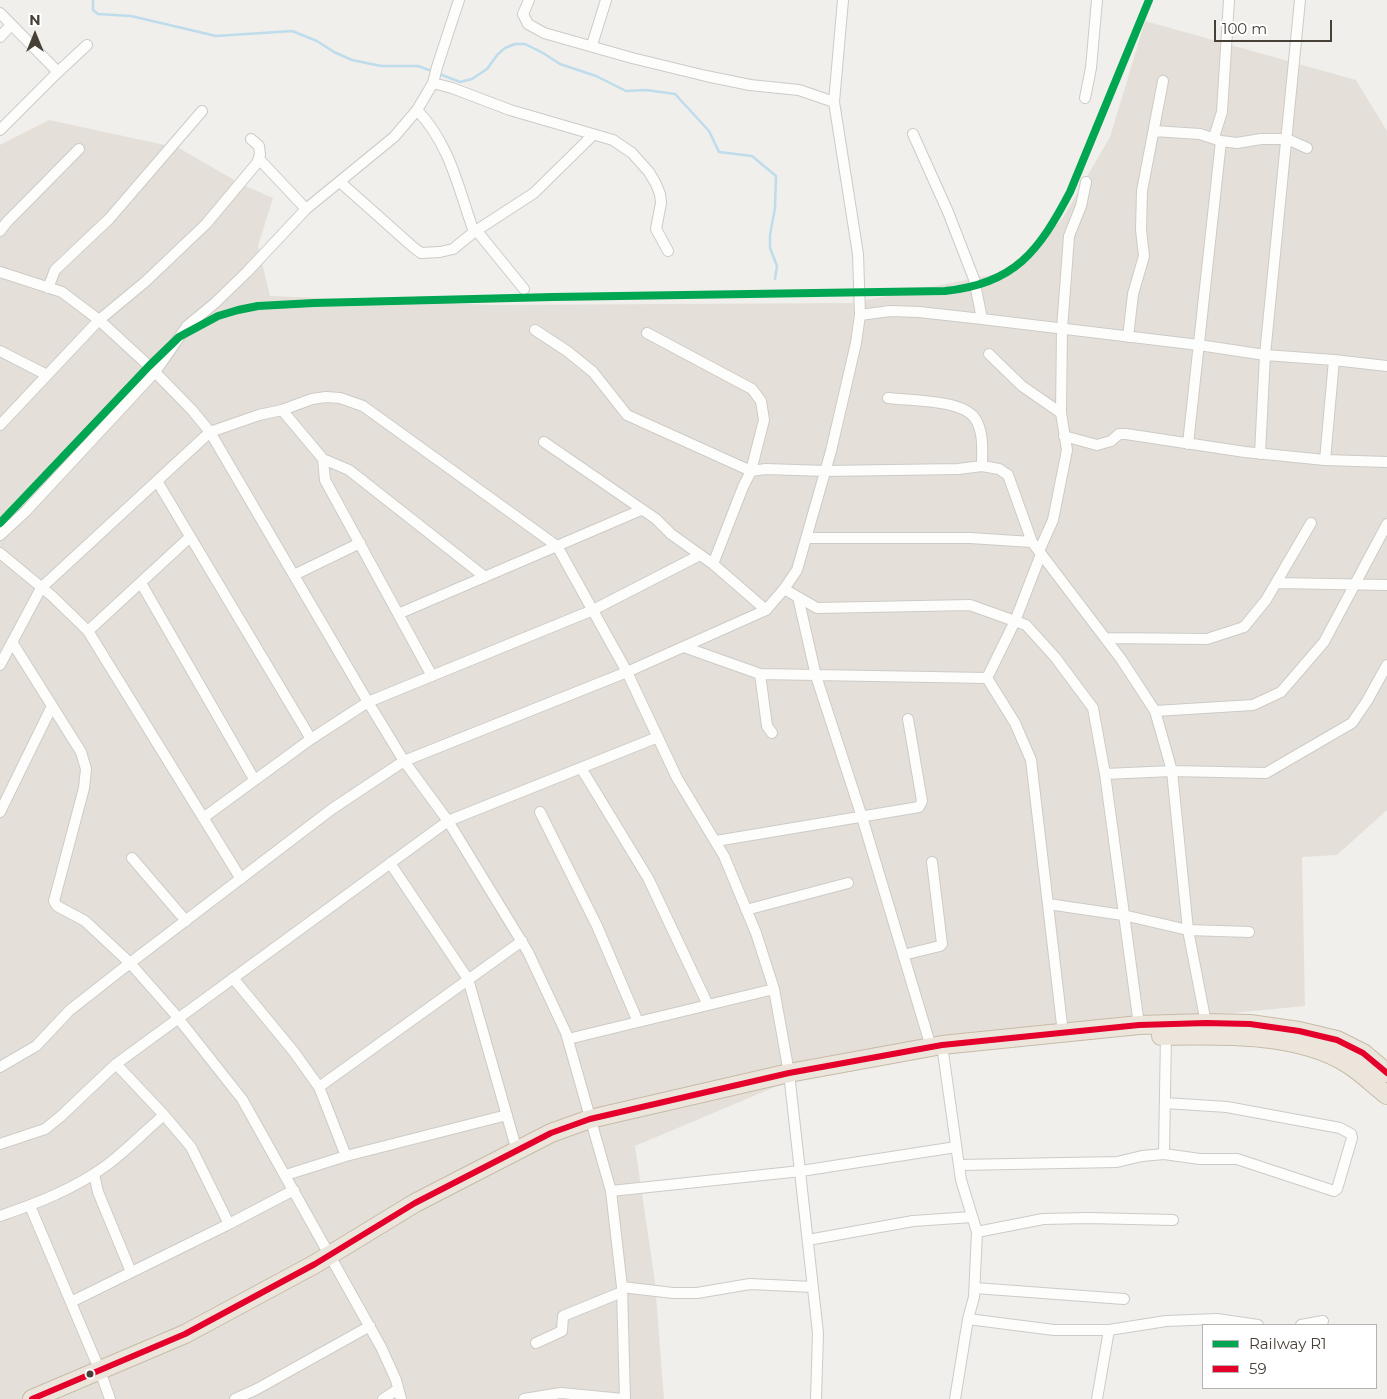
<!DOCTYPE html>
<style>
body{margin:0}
#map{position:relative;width:1387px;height:1399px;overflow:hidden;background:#f0efeb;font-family:Montserrat,sans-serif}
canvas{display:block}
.legend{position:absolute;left:1202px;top:1324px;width:175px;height:65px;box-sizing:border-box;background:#fff;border:1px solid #b5b3af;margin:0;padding:6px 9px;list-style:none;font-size:15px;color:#474037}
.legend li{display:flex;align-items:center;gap:10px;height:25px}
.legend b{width:25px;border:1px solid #b5b3af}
.north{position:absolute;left:10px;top:10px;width:50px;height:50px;-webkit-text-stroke:4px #fff;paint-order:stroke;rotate:0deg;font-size:14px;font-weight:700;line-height:20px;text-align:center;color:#474037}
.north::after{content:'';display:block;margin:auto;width:18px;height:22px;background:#474037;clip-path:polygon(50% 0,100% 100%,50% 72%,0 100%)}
.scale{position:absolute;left:1214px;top:20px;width:118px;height:22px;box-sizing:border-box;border:2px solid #474037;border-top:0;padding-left:6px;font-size:15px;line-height:18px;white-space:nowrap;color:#474037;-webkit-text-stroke:4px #fff;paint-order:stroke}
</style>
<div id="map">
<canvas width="1387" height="1399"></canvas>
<ul class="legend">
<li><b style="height:6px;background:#00a651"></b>Railway R1</li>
<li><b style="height:6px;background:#e4002b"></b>59</li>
</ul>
<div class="north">N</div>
<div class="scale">100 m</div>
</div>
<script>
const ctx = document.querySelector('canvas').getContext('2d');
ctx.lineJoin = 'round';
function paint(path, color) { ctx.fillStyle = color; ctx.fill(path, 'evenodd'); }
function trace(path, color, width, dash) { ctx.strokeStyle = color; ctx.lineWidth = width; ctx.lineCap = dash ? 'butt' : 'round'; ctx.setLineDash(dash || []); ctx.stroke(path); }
const residential = new Path2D(`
 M1145,21L1356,80L1387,131V810L1337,855L1302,857L1305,1006L865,1049L635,1146L655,1282L664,1399H0V145L49,120L179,148L243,185L273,198L258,246L270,296L494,305L851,303L1016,270L1064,216L1110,137Z`);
const stream = new Path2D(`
 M93,0V10L98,14L131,16L216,36L292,31L317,41L334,52L352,60L381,66H418L432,71
 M437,73L460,82L472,79L487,69L498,54L505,48L515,44H525L543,53L560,64L596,76L626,91L646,90L675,94L709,131L719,152L752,156L776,176L775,208L770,235V248L777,266L775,279`);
const street = new Path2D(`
 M529,0L523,14L528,24L544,33L632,58L706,76L750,85L799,90L834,102
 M843,0L834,102L858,254L860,315
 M0,13L58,72
 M0,37L11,25
 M592,45L606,0
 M433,83L452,88L510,110L613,140L632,153L649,172L656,184L660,194L661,203L656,229L668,251
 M1085,98L1091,68L1097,0
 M417,110C451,146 458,188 474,232
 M0,130L58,72L87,45
 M1154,131L1200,134L1221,141L1237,143L1261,139H1287L1307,148
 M1214,137L1222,112L1229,0
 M259,159L306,209
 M340,182L413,247L421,253L440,252L453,249L474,232L534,193L593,135
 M476,230L524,289
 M0,231L6,223L79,149
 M0,272L62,292L99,320L149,366L192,410L210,432L368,702L404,761L448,821L528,952L566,1033L611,1191L622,1287L625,1399
 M48,288L55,270L109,219L202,111
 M982,319L1199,345L1265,355L1334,360L1387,366
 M535,330L567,351L593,372L627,415L751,471L764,420L761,401L752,389L647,333
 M1128,337L1133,294L1144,256L1141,230L1142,191L1163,81
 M0,351L47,375
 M989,354L1022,386L1061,413
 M888,398C910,401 964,399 976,420C984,434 982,451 982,466
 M282,410L323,459L349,470L485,577
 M0,425L99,320L145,282L206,224L257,163L260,155L259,146L251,139
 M1064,436L1097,445L1111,441L1119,434H1126L1245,452L1325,460L1387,462
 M544,442L656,519L671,534L713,564L766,610
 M1188,444L1221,141
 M1260,454L1265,355L1300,0
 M323,459L325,480L432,676
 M1325,460L1334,360
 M157,481L311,739
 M0,535L26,511L155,372L187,326L215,303L247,272L306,209L394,137L417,110L433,83L437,67L459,0
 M806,538H970L1032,542
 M1039,551L1053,520L1067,450L1061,413L1062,329L1069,236L1081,206L1086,182
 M0,553L52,596L88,631L241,879
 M713,564L743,487L751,471L766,469L826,471L958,469L982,466L999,469L1008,475L1032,542L1121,659L1155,711L1172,771L1188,930L1206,1023
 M294,575L360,543
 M141,583L254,779
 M1276,583L1387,585
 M784,589L817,608L970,605L1026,625L1055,657L1093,708L1105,774L1139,1025
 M798,597L816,676L862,817L931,1047
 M398,614L641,510
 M88,631L190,537
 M1105,638L1207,639L1244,627L1266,600L1311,523
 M12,642L81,752L86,769L84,788L54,901L57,906L85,921L130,963L174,1013L242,1099L381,1347L396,1380L401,1399
 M684,647L760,674L987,678L1015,723L1031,760L1063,1033
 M0,665L41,588L210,432L259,415L282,410L312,399L326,397L340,398L363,406L557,546L627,672L677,778L724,856L756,933L774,989L789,1073L818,1333L816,1399
 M760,674L767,726L772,733
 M987,678L1015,621L1041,554
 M1155,711L1253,705L1281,692L1324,642L1387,524
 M581,768L648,878L708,1005
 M1105,774L1172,771L1266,773L1352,723L1367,701L1387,665
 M0,812L52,706
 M540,812L597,926L638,1022
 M203,818L311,739L368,702L593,610L700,555
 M716,841L919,807L922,801L908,719
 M132,858L186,921
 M390,863L468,979L517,1151
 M1048,904L1123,915L1188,930L1249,932
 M746,910L848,883
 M903,955L940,946L942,944L932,862
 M233,978L294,1052L319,1087L346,1156
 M568,1039L774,989
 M942,1045L961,1180L977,1232L974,1297L968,1319L955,1399
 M116,1064L164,1115L191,1147L229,1224
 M0,1067L36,1046L70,1010L130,963L332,809L404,761L627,672L766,610L784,589L797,570L831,451L856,343L860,315L890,311L919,312L982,319L974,279L948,212L913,134
 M319,1087L522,941
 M0,1144L45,1129L60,1117L116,1064L448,821L658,737
 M1164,1154L1200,1159H1237L1334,1191L1337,1189L1352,1138L1351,1134L1340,1128L1227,1107L1165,1103
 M959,1165L1117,1162L1142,1156L1164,1154L1166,1035
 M94,1174L98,1192L131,1272
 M286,1175L346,1156L507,1115
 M611,1191L801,1171L956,1147
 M30,1206L100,1371L110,1399
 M0,1216C38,1203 74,1189 107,1165C127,1150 145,1131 164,1115
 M977,1232L1043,1219L1088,1218L1173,1220
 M808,1240L913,1221L972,1217
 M622,1287L673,1293H697L750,1284L813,1287
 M975,1288L1124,1299
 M71,1302L229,1224L294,1190
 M968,1319L1054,1330H1109L1166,1321L1217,1319L1258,1325
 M1301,1325L1323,1321
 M536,1343L562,1331L563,1316L622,1292
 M235,1399L257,1389L370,1326
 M383,1399L397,1390
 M524,1399L561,1393L623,1399
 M1097,1399L1109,1330`);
const highway = new Path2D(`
 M1161,1036C1219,1035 1298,1032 1348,1064C1362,1073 1374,1085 1387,1095
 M32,1399L185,1334L315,1264L415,1203L551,1133L590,1119L789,1073L942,1045L1139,1025L1206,1023L1250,1024L1299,1031L1337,1040L1363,1053L1387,1073`);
const bus1 = new Path2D(`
 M32,1399L185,1334L315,1264L415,1203L551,1133L590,1119L789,1073L942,1045L1139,1025L1206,1023L1250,1024L1299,1031L1337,1040L1363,1053L1387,1073`);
const rail1 = new Path2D(`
 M0,523L149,366L179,337L218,316L238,310L258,306L314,303L553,297L945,291C1015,284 1039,251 1070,192L1149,0`);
const markers = [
 [90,1374,4.5,"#474037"]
];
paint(residential, '#e4e0d9');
trace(stream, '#bedcec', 2.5);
trace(street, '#cdcbc7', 12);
trace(highway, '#c7bba8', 20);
trace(street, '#fdfdfc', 10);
trace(highway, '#ebe5db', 18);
trace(bus1, '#e4002b', 6);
trace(rail1, '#00a651', 8);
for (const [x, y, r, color] of markers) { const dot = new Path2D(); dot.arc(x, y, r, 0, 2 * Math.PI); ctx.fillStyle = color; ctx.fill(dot); trace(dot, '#fff', 2); }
</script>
